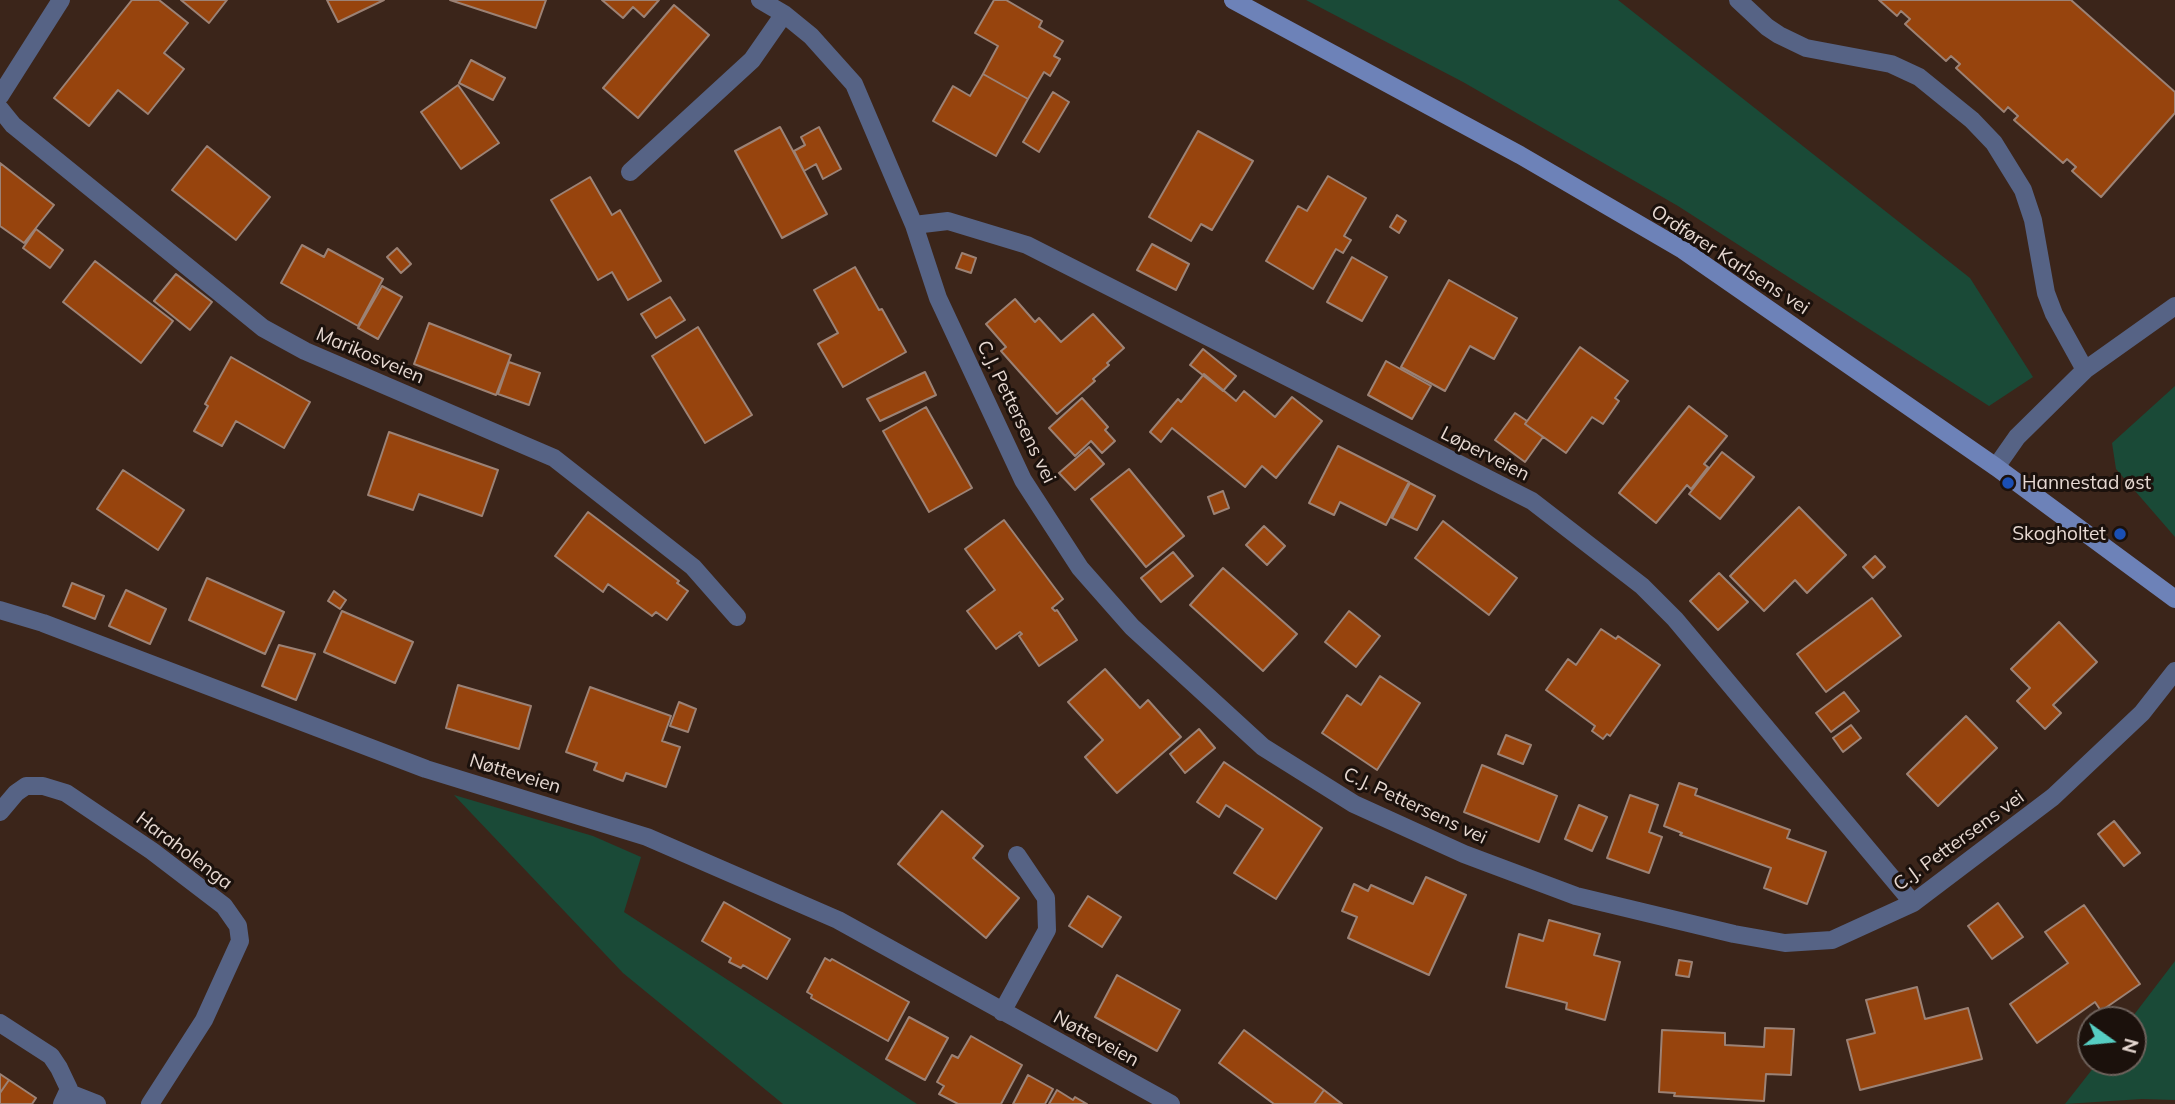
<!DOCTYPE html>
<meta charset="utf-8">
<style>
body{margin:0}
#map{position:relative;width:2175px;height:1104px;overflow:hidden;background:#3b251a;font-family:Mulish,sans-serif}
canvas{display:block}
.north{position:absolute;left:2077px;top:1006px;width:70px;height:70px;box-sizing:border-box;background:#1b110c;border:2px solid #6d615b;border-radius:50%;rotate:105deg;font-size:19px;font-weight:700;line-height:28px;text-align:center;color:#e7d9d2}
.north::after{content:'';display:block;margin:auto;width:24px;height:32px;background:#56cec3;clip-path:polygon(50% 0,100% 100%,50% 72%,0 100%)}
</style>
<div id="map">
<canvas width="2175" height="1104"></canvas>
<div class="north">N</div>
</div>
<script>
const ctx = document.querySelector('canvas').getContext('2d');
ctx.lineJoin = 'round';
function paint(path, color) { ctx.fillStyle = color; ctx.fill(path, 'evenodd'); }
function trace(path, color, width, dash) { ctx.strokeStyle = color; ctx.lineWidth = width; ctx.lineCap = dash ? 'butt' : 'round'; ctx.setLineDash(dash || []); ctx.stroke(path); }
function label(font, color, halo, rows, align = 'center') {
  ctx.font = font + ' Mulish,sans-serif'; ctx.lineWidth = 6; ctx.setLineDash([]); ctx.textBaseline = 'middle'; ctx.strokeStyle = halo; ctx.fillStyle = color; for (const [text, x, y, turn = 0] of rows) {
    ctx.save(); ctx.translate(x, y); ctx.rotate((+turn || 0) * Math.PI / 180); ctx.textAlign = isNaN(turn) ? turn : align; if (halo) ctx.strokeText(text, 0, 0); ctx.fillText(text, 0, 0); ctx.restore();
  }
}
const green = new Path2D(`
 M1306,0H1618L1970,278L2033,377L1989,406L1678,206L1463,82Z
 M2175,386V537L2116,469L2112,443Z
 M454,795L593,836L641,857L624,912L917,1104H783L623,973Z
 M2175,961V1100L2142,1099L2065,1104L2098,1062H2133V1020H2130Z`);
const building = new Path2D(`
 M132,0H159L188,23L164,53L184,69L148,114L118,90L89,126L54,98Z
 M181,0H227L209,23Z
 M327,0H384L338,22Z
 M450,0H546L536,28Z
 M602,0H659L644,17L633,7L623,18Z
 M994,0H1006L1042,21L1039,27L1063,41L1054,56L1060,59L1050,76L1044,72L1028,99L983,74L998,46L975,33Z
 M1879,0H2071L2175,92V113L2101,197L2072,171L2076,167L2067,159L2063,163L2014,120L2018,116L2008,107L2004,112L1956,68L1960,64L1951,56L1946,61L1905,24L1910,19L1901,11L1897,16Z
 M674,5L709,35L638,118L603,88Z
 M471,60L505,78L493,100L459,83Z
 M983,74L1028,99L996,156L933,121L953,86L970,96Z
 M458,85L499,143L461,169L421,112Z
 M1053,92L1069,102L1039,152L1023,142Z
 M780,127L827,214L782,238L735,151Z
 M819,127L841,169L823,179L816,164L804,171L794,151L805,145L801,137Z
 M1198,131L1253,161L1212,230L1201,224L1191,241L1149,217Z
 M207,146L270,197L236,240L172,190Z
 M0,163L54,205L24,243L0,226Z
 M1328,176L1366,198L1344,236L1351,240L1343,253L1336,249L1313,289L1266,261L1298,206L1307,211Z
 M590,177L612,215L620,210L661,281L628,300L612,272L598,280L551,200Z
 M1397,215L1406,221L1399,233L1390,227Z
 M36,229L63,250L50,268L23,248Z
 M1152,244L1189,264L1176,290L1137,270Z
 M302,245L324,257L328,249L383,279L358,326L281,283Z
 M397,248L411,264L401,273L387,257Z
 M962,253L976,258L971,273L956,268Z
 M1352,257L1387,277L1362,321L1327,302Z
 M95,261L173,321L141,363L63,302Z
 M855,267L879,310L882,309L906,352L843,387L818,344L838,333L814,290Z
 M176,274L212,302L190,330L154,301Z
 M1449,280L1517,318L1494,359L1470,346L1445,391L1401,367Z
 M382,286L402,297L378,339L358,328Z
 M670,297L685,320L656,338L641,314Z
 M1015,299L1035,322L1039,318L1061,342L1093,314L1124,348L1107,363L1109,365L1093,379L1095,381L1057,414L1001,351L1006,347L986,324Z
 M429,323L511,355L496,395L414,364Z
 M698,327L752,415L705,443L652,356Z
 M1580,347L1628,381L1615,398L1619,401L1603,424L1592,417L1566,453L1525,424Z
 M1203,349L1236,376L1223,391L1190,365Z
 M231,357L310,402L284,448L236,421L222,446L194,431L208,406L205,404Z
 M1386,361L1431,386L1412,419L1368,395Z
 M509,362L540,373L529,405L498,394Z
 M925,372L936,395L880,421L867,399Z
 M1204,374L1236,401L1244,391L1275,417L1292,397L1322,421L1276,478L1262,466L1245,487L1172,428L1161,442L1150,432L1178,399L1181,402Z
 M1082,398L1108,427L1105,430L1115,441L1102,453L1091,441L1075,456L1049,428Z
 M1689,406L1727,436L1704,464L1708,467L1691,489L1687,485L1656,523L1619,493Z
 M926,407L972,488L929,512L883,431Z
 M1515,413L1527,421L1525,424L1543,437L1525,462L1495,440Z
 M389,432L498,470L482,516L419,494L413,510L368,495Z
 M1338,446L1409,482L1386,525L1340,502L1334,515L1309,503Z
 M1089,447L1104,464L1075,490L1059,473Z
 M1722,452L1754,477L1720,519L1689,494Z
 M1129,469L1184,536L1146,567L1091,499Z
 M123,470L184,510L158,550L97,509Z
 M1410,483L1435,496L1417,530L1392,518Z
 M1223,491L1229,508L1214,514L1208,497Z
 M1799,507L1846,555L1807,593L1795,580L1764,611L1730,576Z
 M588,512L679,581L677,583L688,591L667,620L656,612L652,616L608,584L603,592L555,556Z
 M1004,520L1063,599L1052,608L1055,611L1057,610L1077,640L1039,666L1019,636L1022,634L1020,632L996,649L967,611L995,590L965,549Z
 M1443,521L1517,578L1489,615L1415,558Z
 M1264,526L1285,546L1267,565L1246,545Z
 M1173,552L1193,576L1161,602L1141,578Z
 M1875,556L1885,567L1873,578L1863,567Z
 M1223,568L1297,634L1263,671L1190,605Z
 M1719,573L1748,602L1718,630L1690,601Z
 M207,578L284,612L265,654L189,620Z
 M72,583L104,596L95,619L63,606Z
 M126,590L166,609L150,644L109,626Z
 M334,591L346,600L340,609L328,601Z
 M1872,598L1901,636L1826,692L1797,654Z
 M342,611L413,642L395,683L324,652Z
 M1349,611L1380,636L1356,667L1325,642Z
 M2059,622L2097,662L2053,705L2061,713L2045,729L2017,701L2030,688L2011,669Z
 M1601,629L1616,639L1618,636L1660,665L1610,736L1607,734L1603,739L1592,731L1595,726L1546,690L1568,659L1576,665Z
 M279,645L315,654L296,700L262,686Z
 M1105,669L1140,708L1148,700L1181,737L1117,793L1085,757L1103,740L1068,702Z
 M1380,676L1420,703L1377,770L1322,733L1347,695L1361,705Z
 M458,685L531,706L519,749L446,728Z
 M590,687L671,716L662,741L680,747L666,787L626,773L623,781L594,770L597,763L566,752Z
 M1844,692L1859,711L1831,732L1816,713Z
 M679,702L696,709L688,732L670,726Z
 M1966,716L1997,748L1938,806L1907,774Z
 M1851,725L1861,738L1843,752L1833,738Z
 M1199,729L1215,748L1185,773L1170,754Z
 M1506,735L1531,745L1523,764L1498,754Z
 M1224,762L1322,828L1276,899L1234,873L1263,829L1226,805L1219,817L1197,802Z
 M1482,765L1557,796L1539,842L1464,812Z
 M1679,783L1697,789L1695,795L1790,830L1787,838L1826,852L1807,904L1764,888L1771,868L1680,835L1682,833L1664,826Z
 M1630,795L1658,805L1649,832L1662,837L1649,873L1607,858Z
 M1579,805L1607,817L1592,851L1565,839Z
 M942,811L983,846L973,858L1019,898L986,938L898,864Z
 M2114,821L2140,853L2124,866L2098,834Z
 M1426,877L1466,895L1429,975L1348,938L1357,917L1342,911L1354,884L1368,891L1371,885L1413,904Z
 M1088,896L1121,917L1102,947L1069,926Z
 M724,902L790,939L767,979L743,965L741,968L729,962L731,958L702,941Z
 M1998,903L2023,937L1992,959L1968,926Z
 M2084,905L2140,984L2101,1011L2095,1002L2037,1043L2010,1004L2068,963L2045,932Z
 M1549,920L1600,934L1594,955L1620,962L1605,1020L1566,1009L1567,1003L1506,987L1519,934L1543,941Z
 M825,958L830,961L832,959L909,1002L888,1041L811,998L812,995L807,992Z
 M1679,960L1692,962L1689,977L1676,975Z
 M1117,975L1180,1010L1157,1051L1095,1017Z
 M1917,987L1925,1019L1968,1008L1982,1059L1860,1090L1847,1040L1875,1033L1866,1000Z
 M909,1017L948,1038L925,1080L886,1059Z
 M1765,1028L1794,1029L1791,1075L1766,1074L1764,1101L1674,1096L1675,1093L1659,1092L1662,1030L1725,1033V1045L1764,1047Z
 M1244,1030L1324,1090L1314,1104H1274L1219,1063Z
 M971,1036L1022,1065L1001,1104H958L939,1094L944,1086L937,1082L952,1055L958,1058Z
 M0,1074L9,1080L0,1093Z
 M1028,1075L1053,1089L1045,1104H1013Z
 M9,1080L36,1098L32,1104H0V1093Z
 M1057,1090L1073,1100L1075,1097L1087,1104H1049Z
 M1324,1090L1342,1104H1314Z`);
const lane = new Path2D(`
 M0,812L16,793L26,786H43L66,793L152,851L224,906L238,926L240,941L204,1020L150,1104
 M0,1023L51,1056L59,1068L69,1089L62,1104
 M69,1093L97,1104`);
const street = new Path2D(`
 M760,0L784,14L811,36L854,84L914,225L938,298L1023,480L1080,568L1132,627L1263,747L1354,804L1464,854L1576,896L1734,934L1785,943L1832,940L1913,903L2053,797L2142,713L2175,671
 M1738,0L1767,27L1779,35L1806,48L1891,64L1919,77L1972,120L1994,143L2023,190L2033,220L2046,293L2054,314L2085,370
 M0,96L61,0
 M0,109L13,125L263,328L305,351L554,458L693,567L737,617
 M630,172L752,60L784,14
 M914,225L948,221L1027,245L1532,501L1642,586L1675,619L1913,903
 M1996,467L2017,437L2085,370L2175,306
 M0,610L43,623L426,769L647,837L838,920L1171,1104
 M1002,1012L1047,930L1046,898L1017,855`);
const secondary = new Path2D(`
 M1233,0L1520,155L1683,250L1996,467L2175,599`);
const markers = [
 [2008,483,7,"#1a4fb4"],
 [2120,534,7,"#1a4fb4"]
];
const streetNames = [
 ["Ordfører Karlsens vei",1730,260,33],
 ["Marikosveien",370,356,23],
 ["C.J. Pettersens vei",1016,412,64],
 ["Løperveien",1485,454,27],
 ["Nøtteveien",515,774,17],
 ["C.J. Pettersens vei",1415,806,25],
 ["C.J. Pettersens vei",1959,841,-36],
 ["Haraholenga",184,851,37],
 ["Nøtteveien",1096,1039,29]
];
const poiNames = [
 ["Hannestad øst",2022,483],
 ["Skogholtet",2106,534,"right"]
];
paint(green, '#1a4a37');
paint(building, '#97440d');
trace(building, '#9c8275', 2);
trace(lane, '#566385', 18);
trace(street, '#566385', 18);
trace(secondary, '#6d82b8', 18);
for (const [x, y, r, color] of markers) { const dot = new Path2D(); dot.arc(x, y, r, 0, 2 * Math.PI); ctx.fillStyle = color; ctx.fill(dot); trace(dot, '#1b110c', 2.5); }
label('19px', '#e7d9d2', '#1b110c', streetNames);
label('19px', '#e7d9d2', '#1b110c', poiNames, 'left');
</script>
